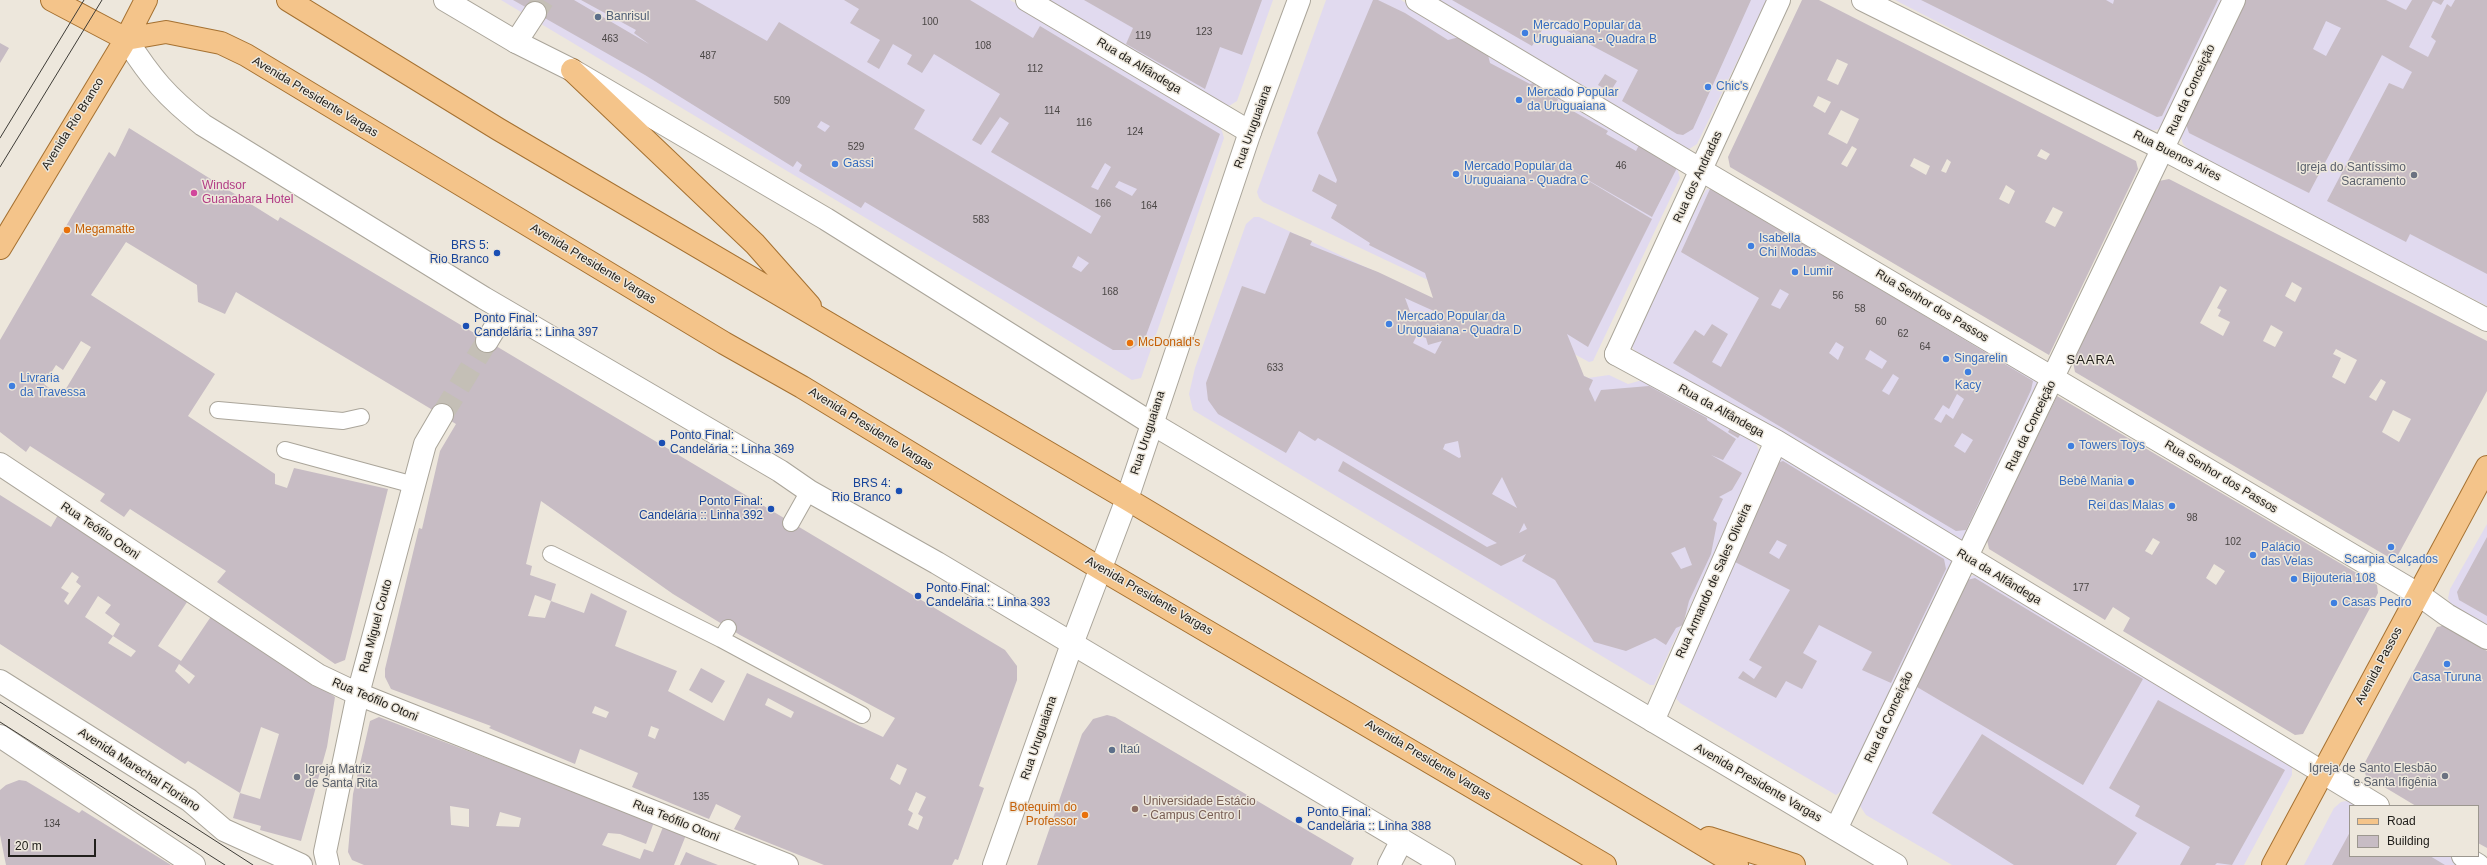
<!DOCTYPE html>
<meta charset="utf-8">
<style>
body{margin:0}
#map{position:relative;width:2487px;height:865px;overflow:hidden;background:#ede7dc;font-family:Helvetica,sans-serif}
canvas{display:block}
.legend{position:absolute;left:2349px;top:805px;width:130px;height:52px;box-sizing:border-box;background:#ede7dc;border:1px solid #9c978f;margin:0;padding:5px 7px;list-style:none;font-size:12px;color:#22201c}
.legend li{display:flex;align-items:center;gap:8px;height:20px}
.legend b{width:20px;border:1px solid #9c978f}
.scale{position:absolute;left:8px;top:839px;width:88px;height:18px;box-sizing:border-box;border:2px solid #22201c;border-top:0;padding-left:5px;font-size:12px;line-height:14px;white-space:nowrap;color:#22201c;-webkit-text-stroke:3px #ede7dc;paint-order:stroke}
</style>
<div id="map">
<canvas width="2487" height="865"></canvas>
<ul class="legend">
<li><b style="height:5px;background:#f4c48a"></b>Road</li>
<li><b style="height:11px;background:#c7bcc4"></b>Building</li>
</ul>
<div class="scale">20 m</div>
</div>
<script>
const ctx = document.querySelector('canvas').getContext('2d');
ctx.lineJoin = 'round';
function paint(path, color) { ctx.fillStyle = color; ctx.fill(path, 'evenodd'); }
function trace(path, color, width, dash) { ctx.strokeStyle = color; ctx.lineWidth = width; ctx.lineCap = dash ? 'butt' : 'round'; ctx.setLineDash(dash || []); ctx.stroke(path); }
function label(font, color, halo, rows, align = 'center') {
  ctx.font = font + ' Helvetica,sans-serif'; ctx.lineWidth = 3; ctx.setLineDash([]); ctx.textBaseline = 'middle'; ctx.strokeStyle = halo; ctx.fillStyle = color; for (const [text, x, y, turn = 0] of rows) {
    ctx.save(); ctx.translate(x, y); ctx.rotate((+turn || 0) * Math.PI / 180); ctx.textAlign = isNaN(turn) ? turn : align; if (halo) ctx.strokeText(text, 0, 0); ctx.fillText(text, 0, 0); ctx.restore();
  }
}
const commercial = new Path2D(`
 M501,0H1010L1218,125L1222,131L1224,138L1141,378L1132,380L1003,300Z
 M1043,0H1273L1237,101L1229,106L1223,104Z
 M1326,0H1401L1677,168L1680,178L1593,361L1589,362L1500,314L1263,202L1259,198L1257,192Z
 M1436,0H1767L1697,144L1686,151Z
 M1895,0H2223L2161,128L2155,130H2148Z
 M2242,0H2487V306L2192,153L2183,144L2180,134Z
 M1713,187L2041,381L1964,542H1959L1634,350L1631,345L1660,278L1702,197L1706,190Z
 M1254,217H1259L1493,327L1588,378L1609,375L1628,384L1646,379L1696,404L1756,443L1760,453L1654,685H1650L1193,410L1189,394L1195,368L1246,224Z
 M1782,457L1945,553L1953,562L1845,788L1836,795L1680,703L1675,697L1777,458Z
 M2487,524V629L2451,606L2448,598L2450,589Z
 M1980,573L2288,760L2292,767V775L2244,865H1952L1866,815L1860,806L1861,798L1969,577Z
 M2351,800L2365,806H2350V856H2449L2464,865H2304L2334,808L2341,802Z`);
const building = new Path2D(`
 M513,0H574L649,44L634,33L636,30L581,0H695L767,41L779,22L925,110L914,129L916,130L1091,234L1101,216L991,152L1009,123L1000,117L981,145L972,140L1000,94L934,54L922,73L907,64L912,55L893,44L879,69L867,62L880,40L850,23L859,9L844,0H970L1033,38L1040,26L1220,134L1144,341L1129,350H1113L865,202L861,208L799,171L802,165L797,161L793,167L645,75ZM821,121L830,126L825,132L817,127ZM1105,163L1111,167L1098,190L1091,187ZM1119,181L1137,189L1132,196L1115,187ZM1078,256L1089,263L1081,272L1072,267Z
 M1084,0H1262L1242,55L1220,47L1205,89L1126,44L1133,28Z
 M1373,0H1378L1405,13L1448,40L1463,36L1487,51L1490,63L1530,84L1545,80L1550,94L1558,99L1557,102L1608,131L1606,134L1636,151L1639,145L1677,168L1652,217L1567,168L1652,219L1588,347L1567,334L1584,376L1593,380L1589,389L1595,402L1601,390L1649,386L1707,418V420L1736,439L1723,460L1711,455L1742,473L1732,490L1719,497L1723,499L1713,520L1717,523L1711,554L1689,601L1683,625L1676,628L1666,645L1655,638L1626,651L1594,642L1555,580L1522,561L1526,554L1501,566L1338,471L1343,461L1487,547L1497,543L1318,438L1315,441L1299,431L1286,453L1218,414L1208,400L1206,383L1242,286L1265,294L1290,232L1312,241L1310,245L1378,272L1433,298L1425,273L1369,245L1370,243L1331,218L1337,205L1312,191L1319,174L1336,183L1337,180L1317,133ZM1405,298L1436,312L1412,317ZM1417,335L1426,338L1428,345L1442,341L1435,354L1413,343ZM1458,441L1461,457L1459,458L1443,449L1445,444ZM1502,477L1517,508L1492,494ZM1524,523L1527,529L1519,533ZM1685,547L1692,565L1681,569L1671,553Z
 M1452,0H1751L1693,129L1683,135L1677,134L1622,101L1638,70L1585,42L1549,19L1532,46Z
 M1802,0H1819L2136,161L2138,169L2049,355L1730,167L1728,157ZM1837,59L1848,64L1838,85L1827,80ZM1818,96L1831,102L1825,113L1813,106ZM1841,110L1859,119L1847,144L1828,134ZM1852,146L1857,149L1847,167L1841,164ZM2041,149L2050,154L2046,160L2037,156ZM1914,158L1930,166L1926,175L1910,166ZM1947,159L1951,162L1946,173L1941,171ZM2006,185L2015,191L2009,204L1999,199ZM2053,207L2063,212L2055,227L2045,222Z
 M1921,0H2106L2113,4L2114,0H2218L2162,116L2157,117Z
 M2246,0H2386L2406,10L2412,0H2444L2441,5L2433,1L2409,47L2428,57L2436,41L2431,37L2447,4L2451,7L2455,0H2487V274L2410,234L2406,242L2327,201L2389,83L2403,89L2412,72L2382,55L2309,193L2189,133L2186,124ZM2326,21L2341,28L2326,56L2313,49Z
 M0,43L9,48L0,63Z
 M1605,74L1617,81L1610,92L1598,85Z
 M129,128L278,221L280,217L1005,650L1017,666V680L979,786L984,788L958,860L955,859L952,865H824L734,829L741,816L716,804L709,819L632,787L638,773L580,749L575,764L489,728L491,726L391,689L385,677V669L419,528L422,529L440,451L456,424L236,292L225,314L198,302L197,285L126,242L91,295L215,374L188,416L275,474V484L287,488L294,468L388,489L345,660L335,664L217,582L226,571L130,509L124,517L100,501L105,494L30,446L26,452L0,432V340L109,152L115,157ZM81,341L91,347L61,397L44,384L56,365L63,370ZM541,501L673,594L740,635L895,718L883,737L747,673L724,721L668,691L677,671L615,646L627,611L591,593L584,613L551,601L556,584L530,575L532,566L526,564ZM535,595L551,601L545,618L528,616ZM768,698L794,712L791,718L765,705ZM595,706L609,712L606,718L592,713ZM651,726L659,729L655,739L648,736ZM897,764L907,769L900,785L890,779ZM916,792L926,797L918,814L923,817L918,830L908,825L913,813L908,810Z
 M2169,179L2487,341V391L2398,555L2390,558L2075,372L2073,362L2159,181ZM2292,282L2302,288L2295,302L2285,296ZM2220,286L2227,290L2217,308L2221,310L2218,316L2230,322L2223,336L2200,323ZM2271,325L2283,332L2275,347L2263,341ZM2336,349L2357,360L2345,384L2332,377L2341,358L2333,354ZM2381,379L2386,382L2376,401L2369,397ZM2393,410L2411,419L2399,442L2382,432Z
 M1712,188L2033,381L2031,390L1966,530L1956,531L1673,363L1695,330L1704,336L1712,324L1728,334L1712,362L1721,367L1759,298L1681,252L1710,189ZM1780,289L1789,294L1780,309L1771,305ZM1836,342L1844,347L1838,360L1829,353ZM1870,350L1887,361L1882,369L1865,359ZM1893,374L1899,378L1889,395L1882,391ZM1957,394L1964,399L1953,419L1946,414L1941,423L1934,419L1943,405L1949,409ZM1962,433L1973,440L1965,453L1954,446Z
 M2057,396L2377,585L2378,593L2303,734L2295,735L2123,631L2130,618L2113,607L2105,620L1989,549L1987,540ZM2153,538L2160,542L2152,555L2145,551ZM2214,564L2225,571L2216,585L2206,578Z
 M1732,425L1742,432L1738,438L1728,432Z
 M1783,461L1944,559L1946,569L1891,683L1862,670L1872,652L1819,625L1803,653L1817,661L1802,689L1786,681L1776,698L1738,678L1743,671L1754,679L1762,667L1749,660L1790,590L1731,560L1774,464ZM1777,540L1787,545L1779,559L1769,553Z
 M0,495L51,527L58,515L191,596L158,646L181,661L214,612L335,697L327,747L301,841L260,830L261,826L233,818L240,793L260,799L279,734L261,727L240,793L188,761L185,764L0,644ZM72,572L79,577L76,582L81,586L68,605L64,601L69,593L61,588ZM98,596L111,605L105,613L120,624L113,636L136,651L131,657L108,643L113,636L85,617ZM179,664L195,676L189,684L175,671Z
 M2487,537V616L2459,600L2457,592Z
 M1975,578L2143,679L2083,785L1917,687L1967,580Z
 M2446,625L2487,651V848L2478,843V806H2416L2366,776L2363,766L2437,627Z
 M701,668L725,681L712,703L689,690Z
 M2158,700L2285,770L2232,865L2217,863L2215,865H2180L2190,847L2135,816L2140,806L2109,788Z
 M1107,715L1115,717L1354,858L1351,865H1037L1082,734L1093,719Z
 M379,717L654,822L646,844L620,834L608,833L602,845L640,859L644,849L653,852L663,827L686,835L674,865H364L352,860L348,852L353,794L370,721ZM450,806L469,809V827L451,825ZM500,812L521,818L519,827L496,826Z
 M1982,734L2137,833L2116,865H2014L1932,813Z
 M19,780L26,781L79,813L82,810L171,865H6L0,835V790L6,785Z
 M2350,832V856H2430L2445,865H2332Z
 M686,852L695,856L718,865H680Z`);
const pedestrianTunnel = new Path2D(`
 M535,13L543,0`);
const minorTunnel = new Path2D(`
 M442,415L487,341`);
const service = new Path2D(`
 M218,410L343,421L361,417
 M285,450L414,485
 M791,523L809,491
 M551,554L721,639
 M728,628L721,639L862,715`);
const pedestrian = new Path2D(`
 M516,42L535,13
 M1701,170L2418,594L2447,615L2487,638
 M1616,354L1776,441L2378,806
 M1653,721L1776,441
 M1836,829L2234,0
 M2463,856L2478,865
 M328,865L325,852L358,694`);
const minor = new Path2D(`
 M1027,0L1250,132
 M1417,0L1701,170
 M1863,0L2163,149L2487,320
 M487,341L505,311
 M1616,354L1779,0
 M0,464L318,675L358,694L787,865
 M0,681L189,800L224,830L301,865
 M358,694L425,444L442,415
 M0,736L194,865
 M1389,865L1402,840`);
const tertiary = new Path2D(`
 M994,865L1072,644L1127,499L1250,132L1299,0`);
const secondary = new Path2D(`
 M445,0L516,42L572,70L826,219L1151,423L1896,865
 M126,39C151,78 167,97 203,125L484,298L780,471L809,491L937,563L1444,865`);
const primary = new Path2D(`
 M52,0L126,39L166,32L221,43L246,55L724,343L802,387L1101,569L1605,865
 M288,0L498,129L1127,499L1737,865
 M572,70L755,244L810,306
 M0,248L126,39L146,0
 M1709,838L1794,865
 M2273,865L2487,467`);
const tram = new Path2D(`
 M0,138L84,0
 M0,167L102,0
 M0,702L253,865
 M0,722L225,865`);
const markers = [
 [598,17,4,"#5c6f8a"],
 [1525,33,4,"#3f7fe0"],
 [1708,87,4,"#3f7fe0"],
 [1519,100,4,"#3f7fe0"],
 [835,164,4,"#3f7fe0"],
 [1456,174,4,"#3f7fe0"],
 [2414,175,4,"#6b7280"],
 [194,193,4,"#d1479c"],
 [67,230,4,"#e8710a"],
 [1751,246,4,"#3f7fe0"],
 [497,253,4,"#1a4fb4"],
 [1795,272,4,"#3f7fe0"],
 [1389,324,4,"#3f7fe0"],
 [466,326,4,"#1a4fb4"],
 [1130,343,4,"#e8710a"],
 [1946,359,4,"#3f7fe0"],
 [1968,372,4,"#3f7fe0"],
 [12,386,4,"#3f7fe0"],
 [662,443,4,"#1a4fb4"],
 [2071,446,4,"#3f7fe0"],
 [2131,482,4,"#3f7fe0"],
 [899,491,4,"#1a4fb4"],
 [2172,506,4,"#3f7fe0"],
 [771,509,4,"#1a4fb4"],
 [2391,547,4,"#3f7fe0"],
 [2253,555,4,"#3f7fe0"],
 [2294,579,4,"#3f7fe0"],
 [918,596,4,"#1a4fb4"],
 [2334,603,4,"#3f7fe0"],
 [2447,664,4,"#3f7fe0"],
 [1112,750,4,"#5c6f8a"],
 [2445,776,4,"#6b7280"],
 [297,777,4,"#6b7280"],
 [1135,809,4,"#8d6e63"],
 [1085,815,4,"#e8710a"],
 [1299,820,4,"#1a4fb4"]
];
const numberNames = [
 ["100",930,22],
 ["123",1204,32],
 ["119",1143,36],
 ["463",610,39],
 ["108",983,46],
 ["487",708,56],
 ["112",1035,69],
 ["509",782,101],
 ["114",1052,111],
 ["116",1084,123],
 ["124",1135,132],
 ["529",856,147],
 ["46",1621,166],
 ["166",1103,204],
 ["164",1149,206],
 ["583",981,220],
 ["168",1110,292],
 ["56",1838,296],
 ["58",1860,309],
 ["60",1881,322],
 ["62",1903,334],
 ["64",1925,347],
 ["633",1275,368],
 ["98",2192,518],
 ["102",2233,542],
 ["177",2081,588],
 ["135",701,797],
 ["134",52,824]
];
const serviceNames = [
 ["Banrisul",606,17],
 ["Itaú",1120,750]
];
const shopNames = [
 ["Mercado Popular da",1533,26],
 ["Uruguaiana - Quadra B",1533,40],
 ["Chic's",1716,87],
 ["Mercado Popular",1527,93],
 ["da Uruguaiana",1527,107],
 ["Gassi",843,164],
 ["Mercado Popular da",1464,167],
 ["Uruguaiana - Quadra C",1464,181],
 ["Isabella",1759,239],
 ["Chi Modas",1759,253],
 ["Lumir",1803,272],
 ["Mercado Popular da",1397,317],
 ["Uruguaiana - Quadra D",1397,331],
 ["Singarelin",1954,359],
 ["Livraria",20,379],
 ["da Travessa",20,393],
 ["Kacy",1968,386,"center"],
 ["Towers Toys",2079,446],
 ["Bebê Mania",2123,482,"right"],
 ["Rei das Malas",2164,506,"right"],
 ["Palácio",2261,548],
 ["das Velas",2261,562],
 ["Scarpia Calçados",2391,560,"center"],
 ["Bijouteria 108",2302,579],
 ["Casas Pedro",2342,603],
 ["Casa Turuna",2447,678,"center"]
];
const streetNames = [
 ["Rua da Alfândega",1139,66,31],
 ["Rua da Conceição",2191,90,-65],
 ["Avenida Presidente Vargas",315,97,31],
 ["Avenida Rio Branco",73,124,-58],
 ["Rua Uruguaiana",1253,127,-70],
 ["Rua Buenos Aires",2177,156,27],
 ["Rua dos Andradas",1698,177,-65],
 ["Avenida Presidente Vargas",593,264,31],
 ["Rua Senhor dos Passos",1932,306,31],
 ["Rua da Alfândega",1721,411,29],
 ["Rua da Conceição",2031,426,-64],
 ["Avenida Presidente Vargas",871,429,32],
 ["Rua Uruguaiana",1148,433,-72],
 ["Rua Senhor dos Passos",2221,477,31],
 ["Rua Teófilo Otoni",100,531,34],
 ["Rua da Alfândega",1999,577,31],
 ["Rua Armando de Sales Oliveira",1714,581,-66],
 ["Avenida Presidente Vargas",1149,596,30],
 ["Rua Miguel Couto",376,626,-75],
 ["Avenida Passos",2379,666,-62],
 ["Rua Teófilo Otoni",375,700,23],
 ["Rua da Conceição",1889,717,-65],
 ["Rua Uruguaiana",1039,738,-71],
 ["Avenida Presidente Vargas",1428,760,31],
 ["Avenida Marechal Floriano",139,770,33],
 ["Avenida Presidente Vargas",1758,783,30],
 ["Rua Teófilo Otoni",676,821,22]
];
const worshipNames = [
 ["Igreja do Santíssimo",2406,168],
 ["Sacramento",2406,182],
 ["Igreja de Santo Elesbão",2437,769],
 ["e Santa Ifigênia",2437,783],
 ["Igreja Matriz",305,770,"left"],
 ["de Santa Rita",305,784,"left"]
];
const hotelNames = [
 ["Windsor",202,186],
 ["Guanabara Hotel",202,200]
];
const foodNames = [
 ["Megamatte",75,230],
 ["McDonald's",1138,343],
 ["Botequim do",1077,808,"right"],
 ["Professor",1077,822,"right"]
];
const transitNames = [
 ["BRS 5:",489,246,"right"],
 ["Rio Branco",489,260,"right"],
 ["Ponto Final:",474,319],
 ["Candelária :: Linha 397",474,333],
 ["Ponto Final:",670,436],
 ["Candelária :: Linha 369",670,450],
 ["BRS 4:",891,484,"right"],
 ["Rio Branco",891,498,"right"],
 ["Ponto Final:",763,502,"right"],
 ["Candelária :: Linha 392",763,516,"right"],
 ["Ponto Final:",926,589],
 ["Candelária :: Linha 393",926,603],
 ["Ponto Final:",1307,813],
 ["Candelária :: Linha 388",1307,827]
];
const educationNames = [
 ["Universidade Estácio",1143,802],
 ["- Campus Centro I",1143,816]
];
const neighbourhoodNames = [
 ["SAARA",2091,360]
];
paint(commercial, '#e1daef');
paint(building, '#c7bcc4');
trace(pedestrianTunnel, '#c4bfb6', 22, [22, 11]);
trace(minorTunnel, '#c4bfb6', 22, [22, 11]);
trace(service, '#aaa59a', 18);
trace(pedestrian, '#aaa59a', 24);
trace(minor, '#aaa59a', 24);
trace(tertiary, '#aaa59a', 24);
trace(secondary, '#aaa59a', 24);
trace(primary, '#a57131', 24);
trace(service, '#fff', 16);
trace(pedestrian, '#fff', 22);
trace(minor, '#fff', 22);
trace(tertiary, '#fff', 22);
trace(secondary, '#fff', 22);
trace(primary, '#f4c48a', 22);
trace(tram, '#3e3c37', 1);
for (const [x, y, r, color] of markers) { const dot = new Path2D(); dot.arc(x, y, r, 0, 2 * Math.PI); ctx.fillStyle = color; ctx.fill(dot); trace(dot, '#ede7dc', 1.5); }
label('10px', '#4b4746', null, numberNames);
label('12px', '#4e5e75', '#ede7dc', serviceNames, 'left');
label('12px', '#366cbe', '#ede7dc', shopNames, 'left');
label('12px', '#22201c', '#ede7dc', streetNames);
label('12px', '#5b616d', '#ede7dc', worshipNames, 'right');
label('12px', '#b23c85', '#ede7dc', hotelNames, 'left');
label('12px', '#c56008', '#ede7dc', foodNames, 'left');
label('12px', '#164399', '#ede7dc', transitNames, 'left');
label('12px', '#785e54', '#ede7dc', educationNames, 'left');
ctx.letterSpacing = '1px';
label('13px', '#22201c', '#ede7dc', neighbourhoodNames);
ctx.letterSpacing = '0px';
</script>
